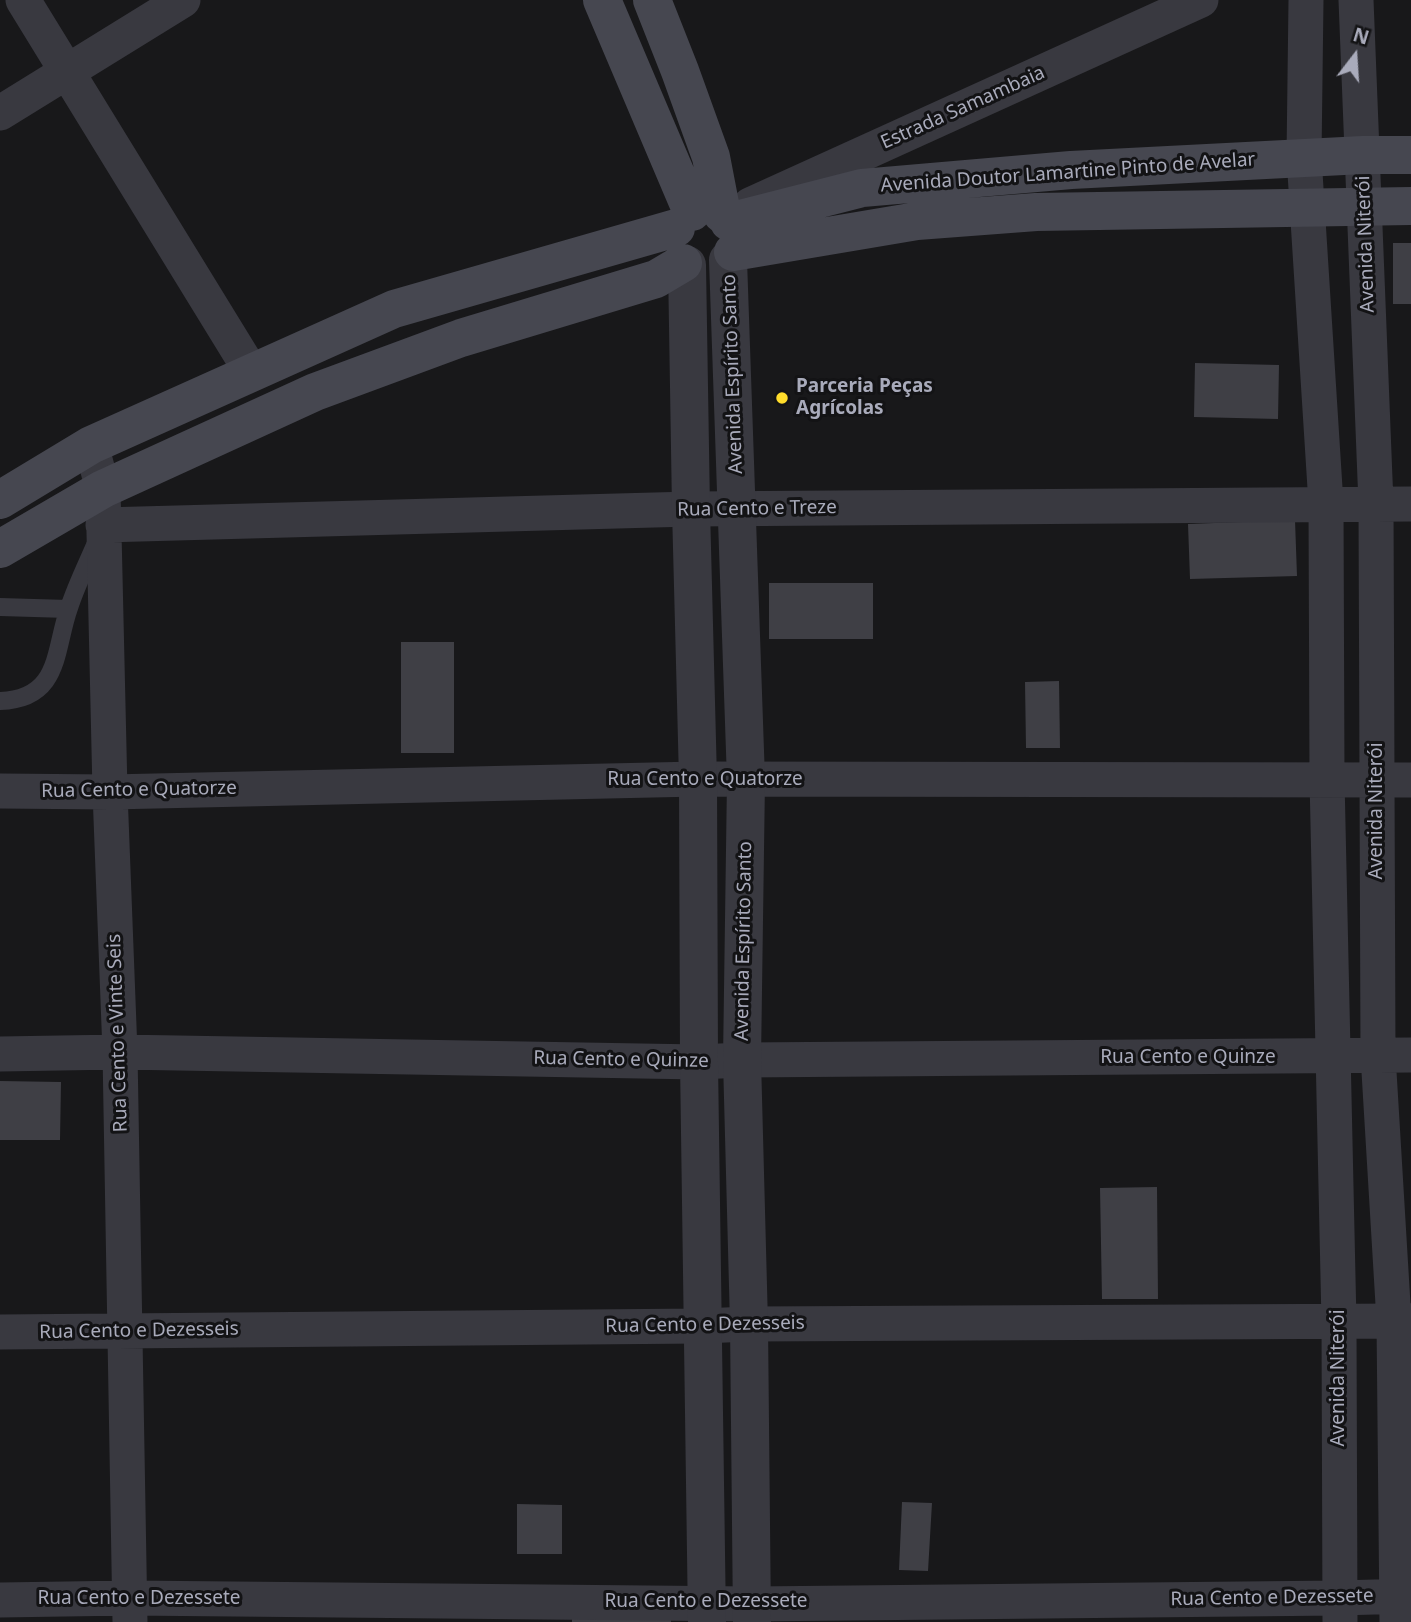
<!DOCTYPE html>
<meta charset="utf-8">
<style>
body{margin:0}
#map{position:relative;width:1411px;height:1622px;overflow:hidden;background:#18181a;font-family:"Noto Sans",sans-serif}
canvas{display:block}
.north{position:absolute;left:1320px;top:21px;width:70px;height:70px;-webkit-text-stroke:5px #131315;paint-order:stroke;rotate:17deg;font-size:19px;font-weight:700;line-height:28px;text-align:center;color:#a9abbb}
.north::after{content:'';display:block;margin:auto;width:24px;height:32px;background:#a9abbb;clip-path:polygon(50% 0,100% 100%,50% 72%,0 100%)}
</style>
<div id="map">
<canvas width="1411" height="1622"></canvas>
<div class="north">N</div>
</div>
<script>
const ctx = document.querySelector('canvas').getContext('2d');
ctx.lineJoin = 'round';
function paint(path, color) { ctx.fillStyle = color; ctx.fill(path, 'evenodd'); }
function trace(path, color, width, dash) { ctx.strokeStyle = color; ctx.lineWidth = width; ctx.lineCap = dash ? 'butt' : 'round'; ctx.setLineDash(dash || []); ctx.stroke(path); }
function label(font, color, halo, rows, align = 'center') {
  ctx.font = font + ' "Noto Sans",sans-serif'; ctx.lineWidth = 6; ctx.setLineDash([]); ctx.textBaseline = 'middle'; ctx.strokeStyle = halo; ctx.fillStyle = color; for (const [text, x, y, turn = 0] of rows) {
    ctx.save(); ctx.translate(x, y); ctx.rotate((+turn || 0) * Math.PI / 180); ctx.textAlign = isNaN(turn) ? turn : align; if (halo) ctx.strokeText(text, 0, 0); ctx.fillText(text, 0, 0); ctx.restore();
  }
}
const building = new Path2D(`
 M1393,243H1411V304H1393Z
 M1195,363L1279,365L1278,419L1194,417Z
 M1295,520L1297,576L1190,579L1188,524Z
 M769,583H873V639H769Z
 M401,642H454V753H401Z
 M1059,681L1060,748H1026L1025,682Z
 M0,1081L61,1082L60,1140H0Z
 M1157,1187L1158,1299H1102L1100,1188Z
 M902,1502L932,1503L928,1571L899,1570Z
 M517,1504L562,1505V1554H517Z
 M572,1614L671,1615V1622H572Z`);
const service = new Path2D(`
 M0,607L68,609
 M0,701C61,699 54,650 69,608C76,586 87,564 96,543`);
const minor = new Path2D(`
 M23,0L252,373
 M1306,0L1304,157L1326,504L1327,779L1339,1322L1340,1622
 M1356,0L1376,504L1378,1055L1394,1321L1397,1622
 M0,113L183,0
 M750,205L1201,0
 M91,445L103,489L110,792L120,1052L130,1622
 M103,525L691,509L1411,504
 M0,791L110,792L698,779L1411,780
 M0,1054L120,1052L699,1062L742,1060L1411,1055
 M0,1332L702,1326L749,1324L1411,1321
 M0,1600L130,1598L752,1604L1339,1598L1411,1596`);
const tertiary = new Path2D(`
 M728,260L746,780L742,1060L749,1324L752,1622
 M687,265L691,509L698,779L699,1062L707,1622`);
const secondary = new Path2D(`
 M602,0L692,212
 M652,0L680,71L711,157L722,214
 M729,222L862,188L1071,170L1363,155H1411
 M733,252L917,221L1036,212L1411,206
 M0,500L91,445L394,309L676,228
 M0,549L103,489L315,392L461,338L656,279L683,263`);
const markers = [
 [782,398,7,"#ffdc2b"]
];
const streetNames = [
 ["Estrada Samambaia",963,108,-24],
 ["Avenida Doutor Lamartine Pinto de Avelar",1068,173,-4],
 ["Avenida Niterói",1366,244,-92],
 ["Avenida Espírito Santo",733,374,-92],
 ["Rua Cento e Treze",757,509,-1],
 ["Rua Cento e Quatorze",705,780],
 ["Rua Cento e Quatorze",139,790,-1],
 ["Avenida Niterói",1377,811,-90],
 ["Avenida Espírito Santo",744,941,-89],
 ["Rua Cento e Vinte Seis",118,1033,-92],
 ["Rua Cento e Quinze",1188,1058],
 ["Rua Cento e Quinze",621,1060,1],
 ["Rua Cento e Dezesseis",705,1325,-1],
 ["Rua Cento e Dezesseis",139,1331,-1],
 ["Avenida Niterói",1339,1378,-90],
 ["Rua Cento e Dezessete",1272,1598,-1],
 ["Rua Cento e Dezessete",139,1599],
 ["Rua Cento e Dezessete",706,1602]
];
const poiNames = [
 ["Parceria Peças",796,387],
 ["Agrícolas",796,409]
];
paint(building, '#3f3f45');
trace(service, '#393940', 18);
trace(minor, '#393940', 35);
trace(tertiary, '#393940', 38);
trace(secondary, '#464750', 38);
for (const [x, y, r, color] of markers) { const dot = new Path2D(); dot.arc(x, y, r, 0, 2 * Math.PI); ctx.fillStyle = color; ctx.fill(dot); trace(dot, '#131315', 2.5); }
label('19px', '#a9abbb', '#131315', streetNames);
label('bold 19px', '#a9abbb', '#131315', poiNames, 'left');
</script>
